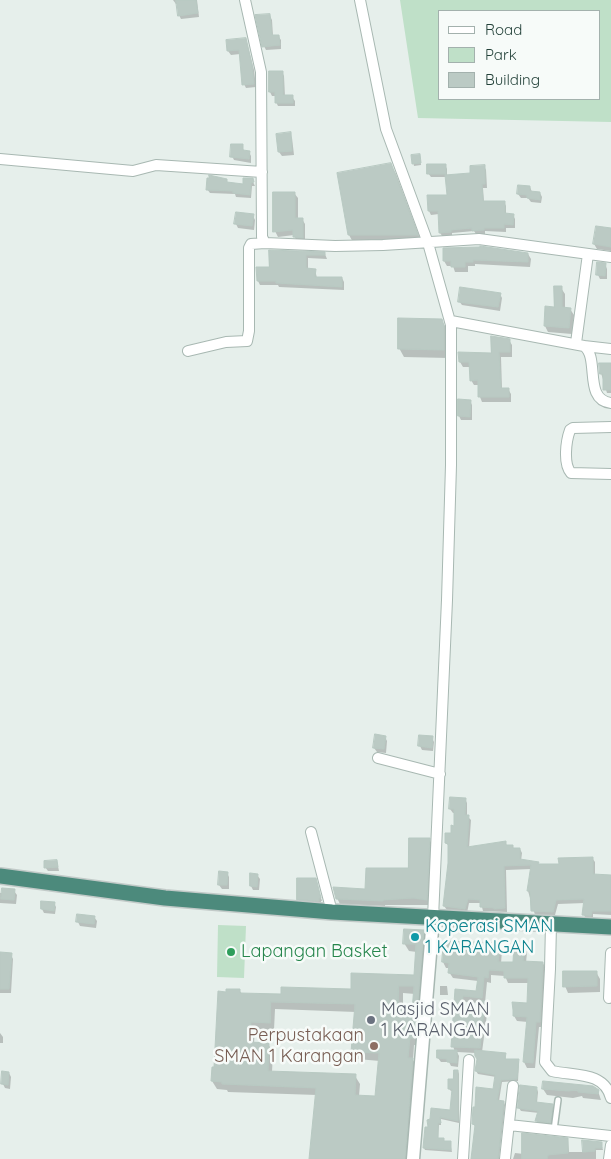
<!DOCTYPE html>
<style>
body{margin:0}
#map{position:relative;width:611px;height:1159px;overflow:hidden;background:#e6efeb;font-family:Quicksand,sans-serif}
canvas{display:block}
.legend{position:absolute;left:438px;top:10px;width:162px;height:90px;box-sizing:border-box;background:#f7fbf9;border:1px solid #a3b1ad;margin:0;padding:6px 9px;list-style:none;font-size:15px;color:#24423a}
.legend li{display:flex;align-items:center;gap:10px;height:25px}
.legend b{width:25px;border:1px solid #a3b1ad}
</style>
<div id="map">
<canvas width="611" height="1159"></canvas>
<ul class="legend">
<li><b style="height:6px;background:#fff"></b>Road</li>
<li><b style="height:14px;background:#bfe0c8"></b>Park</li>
<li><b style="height:14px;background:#bbcac4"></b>Building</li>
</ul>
</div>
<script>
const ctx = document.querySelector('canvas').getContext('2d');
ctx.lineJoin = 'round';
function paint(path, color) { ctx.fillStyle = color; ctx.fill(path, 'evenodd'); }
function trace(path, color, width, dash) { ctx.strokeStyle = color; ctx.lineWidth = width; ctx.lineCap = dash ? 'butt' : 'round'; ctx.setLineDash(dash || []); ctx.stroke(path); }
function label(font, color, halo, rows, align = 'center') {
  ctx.font = font + ' Quicksand,sans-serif'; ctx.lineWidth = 5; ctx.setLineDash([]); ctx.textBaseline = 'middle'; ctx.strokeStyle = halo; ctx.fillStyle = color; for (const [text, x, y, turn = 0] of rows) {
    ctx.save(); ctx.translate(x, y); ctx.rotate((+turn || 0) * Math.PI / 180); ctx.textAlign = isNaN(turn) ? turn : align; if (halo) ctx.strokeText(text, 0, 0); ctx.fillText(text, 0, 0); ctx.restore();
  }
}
const green = new Path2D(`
 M400,0H611V122L418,118ZM600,11V99H440V11Z
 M218,925L246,926L244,978L217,977Z`);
const shadow = new Path2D(`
 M173,0H197L199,17L181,19L179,15L177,4H176Z
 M270,16L272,20L273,36H278L281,40V49L266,50L264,46Z
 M246,39L254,70L256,87L246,88L244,84L240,54L231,55L228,51L227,41Z
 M282,72L284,76L285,97H292L295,101V106H278L276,102V96H272L270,92Z
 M290,134L292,138L294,155L282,156L279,152Z
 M242,145L244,152H249L251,156V163L234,160L232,156Z
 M412,156L420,157L421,165L414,166Z
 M391,165L396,174L422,244H354L349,235L338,174Z
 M445,165L447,169V176L472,174L484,166L486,170L487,188H483L484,202H504L506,206V215H513L515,219V228H506V232L485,231V234H476L474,231L452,233V236L443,237L440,233L439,214L431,215L429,211L448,196L447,177H431L428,173Z
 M226,180L228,183L244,185L252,180L255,186H252L251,198L236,197L235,194L210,193L207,189Z
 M530,187L532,192L540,193L542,197L541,203L531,202L528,198H521L518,194Z
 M294,193L298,198V219H302L305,224V243L297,242L294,235L278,237L275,231Z
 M253,216L255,220L254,230L238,228L236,224Z
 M611,230V251L597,249L594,244Z
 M271,251L325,254L327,259L308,258V270H315L317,278H342L344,282V290L279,287L278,285H260L258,281V269L271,268Z
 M528,254L531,259L530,267L475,264V266H468V272H455L453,266H447L444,261Z
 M605,264L607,269V279H600L598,275Z
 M561,288L565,294V309H570L574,315L572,334L548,332L545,326L555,308Z
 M500,294L502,298L500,311L462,305L459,301Z
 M441,320L447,329L449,358L404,357L399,348Z
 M509,340L512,345V357H501L502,389H508L511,394V402H482L480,397V385H474L471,380V367H463L460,362L459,353L492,354Z
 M611,364V393H607L601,373Z
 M470,401L472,405V420H461L459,416Z
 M385,737L387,741L386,753L377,752L374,748Z
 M432,738L434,742L433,751L422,750L420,746Z
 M465,799L467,803V816L471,820L469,848L505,842L507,846H512L514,849H520L522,853L521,861L538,863L539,865H560L592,858L595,862V876H611V915L593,914V920L586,919L584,915L585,903L558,904L555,915H535L528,891L531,869L506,870L507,912L483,911L481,903H469L467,913L447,910L444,906L448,883L449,847L446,842L456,827V813H453L450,809Z
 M429,839L432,844L429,905H385V906L340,904L337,898L367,891L409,870Z
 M57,861L59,871H48L45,867Z
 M227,873L229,877V889H222L219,885Z
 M257,875L260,879L259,890H253L251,886Z
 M315,880L322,901H321V905L300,903L298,899Z
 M14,891L17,895L16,904L0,903V893Z
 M43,902L54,903L56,907L55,914L44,913L42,909Z
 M94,917L97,921L96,928L80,926L78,922Z
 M423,931L428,939L419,1046L414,1045L413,1060L417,1067L409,1159H311L317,1095L228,1092L227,1090L217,1089L212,1081L227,993L239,990L242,994L282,996L352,990L416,976L417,952L409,951L404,943ZM403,993L415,994L413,1013L403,1012ZM275,1009L356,1012L352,1051L357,1059L380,1061L376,1098L359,1096L360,1084L355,1076L272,1072L273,1052L268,1044L254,1043L255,1029L274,1030Z
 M499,944L502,949L501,964H514L524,947L527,952L526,963H543L546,969L543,1027H539L535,1068H527L524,1062L528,1022L517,1021L514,1016L528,1004L529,983H508L505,976L491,975V983L487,982L485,1003L488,1007L482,1052L505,1054L506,1060L518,1061L519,1063L518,1081L502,1082L499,1101L504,1102L505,1105L499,1159H472L476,1127L473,1124L494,1090L496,1077L478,1074L476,1071L478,1059L476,1053L457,1052L459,1056L458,1067L451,1066L449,1062H441L438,1058L455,1052L453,1046L456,990L477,992L478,981L453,978L449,972L450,968H446L443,962ZM465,1002L479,1003L478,1017L464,1015Z
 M0,954L11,955L13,959L11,993H0Z
 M596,972L600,979V992L568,993L565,986Z
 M440,986H447L448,995H440Z
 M0,1033L3,1037V1043H0Z
 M458,1071L459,1074V1123L441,1119V1125H439L438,1139L443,1140L445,1143L450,1142L452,1152L425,1150L424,1148L426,1129H429V1121L451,1111L453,1091H451L449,1089Z
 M9,1073L11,1077L10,1089L5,1088L3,1084Z
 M537,1089L538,1092L537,1103L552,1106L554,1109L552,1125L538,1124L537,1121L539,1113L521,1111L519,1108Z
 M543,1089L598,1091L601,1100L583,1098L582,1096L573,1098L547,1095Z
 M568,1139L569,1152H584L583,1141L601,1143L603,1150H596V1159H513L515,1153L524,1154Z`);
const building = new Path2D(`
 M176,0H196L198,13L178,16Z
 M270,14L272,35H279L280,45L262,47L255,15Z
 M246,38L252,65L254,84L242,85L239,50L227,51L226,40Z
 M269,71H283V95H293V103H275V92H269Z
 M291,132L292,151L278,152L276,134Z
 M231,144H243V150L250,151L249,159L230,157Z
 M420,154L421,163L412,164L411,155Z
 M391,163L418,235H348L337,173Z
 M427,164H446V174H427Z
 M485,165V184H482L483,201H505V213L514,214L513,225L504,224V228H484V230L472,231V228L451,230V232L439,233L438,211H428L427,195H447L445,175L470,173V166Z
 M209,175L227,179V182L243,184V178H253L254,182L251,183L250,195L233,193V191L206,190L207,178H209Z
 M518,185L530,186V191L540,192V200L527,198V195L517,194Z
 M273,192H295V218H303V238L293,237V230L273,232Z
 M236,212L254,214L252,226L234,224Z
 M596,226L611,228V247L593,244Z
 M480,246L528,253V262L473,260V262H465V267H451V261H443V248L480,247Z
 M269,250L325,252V255H306V268L316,269L315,277H342V287L276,283V281H257L256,267H269Z
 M597,262L606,263L605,276L596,275Z
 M554,286H562V307L571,308L569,328L544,326L545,306L554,307Z
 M460,287L501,293L498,307L458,302Z
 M398,318L442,319L444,326V350L398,349Z
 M491,336L510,339V352H499L501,388H509V397H478V380L470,381L469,362H459L458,352L491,353Z
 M599,363H611V390H603V374H600Z
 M458,399L471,400L470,417L458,416Z
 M375,734L386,736L384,749L373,748Z
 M419,735L433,736L432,748L418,746Z
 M450,797L466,798L465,815H469L467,847L506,841V845H513V848H520V859L539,862L538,864H559L558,858L593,857V874L611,875V911H592L591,916L582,915L584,899L556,900L553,912L531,911L530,891H527L531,865L504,866L505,908L494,909V908L480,907V900L468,899L465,909L443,906L448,863V844L445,843V833H451V825L454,826V809H449Z
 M409,838H430L427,900L413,898L383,900V901L336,899L333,887L365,889L366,868H408Z
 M57,860L58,867L44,868V861Z
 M219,871L228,872L227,885H218Z
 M250,873L258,874L257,887L250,886Z
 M297,878H316L321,898H319V901L297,900Z
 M2,888L15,889L14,900L1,899Z
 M41,901L55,902L54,911L41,909Z
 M77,914L95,916L94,924L76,922Z
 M404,929L424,930L415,1038H410L408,1058H413L405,1159H309L316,1088L222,1084V1082L211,1081L212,1067H214L218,991L226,992V989H240V993L281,994V987L351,989V973L414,975L416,944H403ZM399,986H414L412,1011L398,1010ZM271,1002L355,1004L351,1052L379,1053L375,1096L355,1095L356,1074L268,1071L269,1043L250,1042L251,1022L270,1023Z
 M444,941L500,943L498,962H513L514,945L525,946L523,961L543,962L540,1022H536L533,1063L523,1062L527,1017L513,1016V1010L512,1002L527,1003L528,978H504V971L489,970L488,978L484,977L482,998L463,996L461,1014L477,1015L478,1000L485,1001L480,1048L451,1047L455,989L476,991L478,977L448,973L449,963L442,962Z
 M0,952L12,953L9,989H0Z
 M563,971H597V986L563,987Z
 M437,1050H457V1063L447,1062V1059L437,1058Z
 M475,1050L506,1053L505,1059H519L517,1079L501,1080L497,1100L504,1101L498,1159H471L475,1125L472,1124L473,1107H475L476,1087L493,1089L495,1075L475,1071L477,1059L475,1056Z
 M454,1070H458V1121L440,1117L441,1123H438V1138H444V1141H451V1150L423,1148L425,1127H428L427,1120L430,1119L431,1108L450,1110L452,1089H448V1079H453Z
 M2,1071L9,1072L8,1085L1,1084Z
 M543,1081L593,1086L599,1090L598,1094L578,1092V1090L568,1091L542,1089Z
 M520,1085L537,1087L536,1102L553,1104L551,1123L535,1121L538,1111L517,1108Z
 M522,1133L568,1138V1153L548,1155L547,1159H522Z
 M582,1140L602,1142V1148H595V1151L583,1152Z`);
const service = new Path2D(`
 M554,1130L558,1100`);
const minor = new Path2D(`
 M245,0L261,72L262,237L265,243L335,246L383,245L479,239L611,257
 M360,0L386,129L428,243L451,325V465L447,600L433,918
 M0,159L133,171L156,165L262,172
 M451,321L584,346C600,358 583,400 611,403
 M576,343L588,254
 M584,346L611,349
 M188,351L226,342L247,341L249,331V248L251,244L265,243
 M611,427L573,428L570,430C566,441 563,464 571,473L611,474
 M378,758L440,774
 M311,832L332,912
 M551,924L550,969L545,1062L552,1071C574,1076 604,1071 611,1098
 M609,998L611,953
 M509,1125L611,1136
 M463,1159L469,1060
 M505,1159L513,1086
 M609,1159L611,1145`);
const tertiary = new Path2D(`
 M413,1159L433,918`);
const trunk = new Path2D(`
 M0,876L165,898L332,912L611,927`);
const markers = [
 [415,937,5,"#0f9aa8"],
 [231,952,5,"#2e9e5b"],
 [371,1020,5,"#6b7280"],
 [374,1046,5,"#8d6e63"]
];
const cultureNames = [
 ["Koperasi SMAN",425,927],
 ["1 KARANGAN",425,948]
];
const leisureNames = [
 ["Lapangan Basket",241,952]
];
const worshipNames = [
 ["Masjid SMAN",381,1010],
 ["1 KARANGAN",381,1031]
];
const educationNames = [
 ["Perpustakaan",364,1036],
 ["SMAN 1 Karangan",364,1057]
];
paint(green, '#bfe0c8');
paint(shadow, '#0003');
paint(building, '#bbcac4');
trace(building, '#b8c9c2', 1);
trace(service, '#a8b8b2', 8);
trace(minor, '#a8b8b2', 12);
trace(tertiary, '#a8b8b2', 15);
trace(trunk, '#c2cac8', 18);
trace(service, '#fff', 5);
trace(minor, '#fff', 10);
trace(tertiary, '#fff', 12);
trace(trunk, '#4c8a7c', 15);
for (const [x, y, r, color] of markers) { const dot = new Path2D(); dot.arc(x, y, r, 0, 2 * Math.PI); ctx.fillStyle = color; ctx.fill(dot); trace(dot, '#f7fbf9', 2); }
label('18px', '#0d838f', '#f7fbf9', cultureNames, 'left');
label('18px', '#27864d', '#f7fbf9', leisureNames, 'left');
label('18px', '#5b616d', '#f7fbf9', worshipNames, 'left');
label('18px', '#785e54', '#f7fbf9', educationNames, 'right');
</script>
